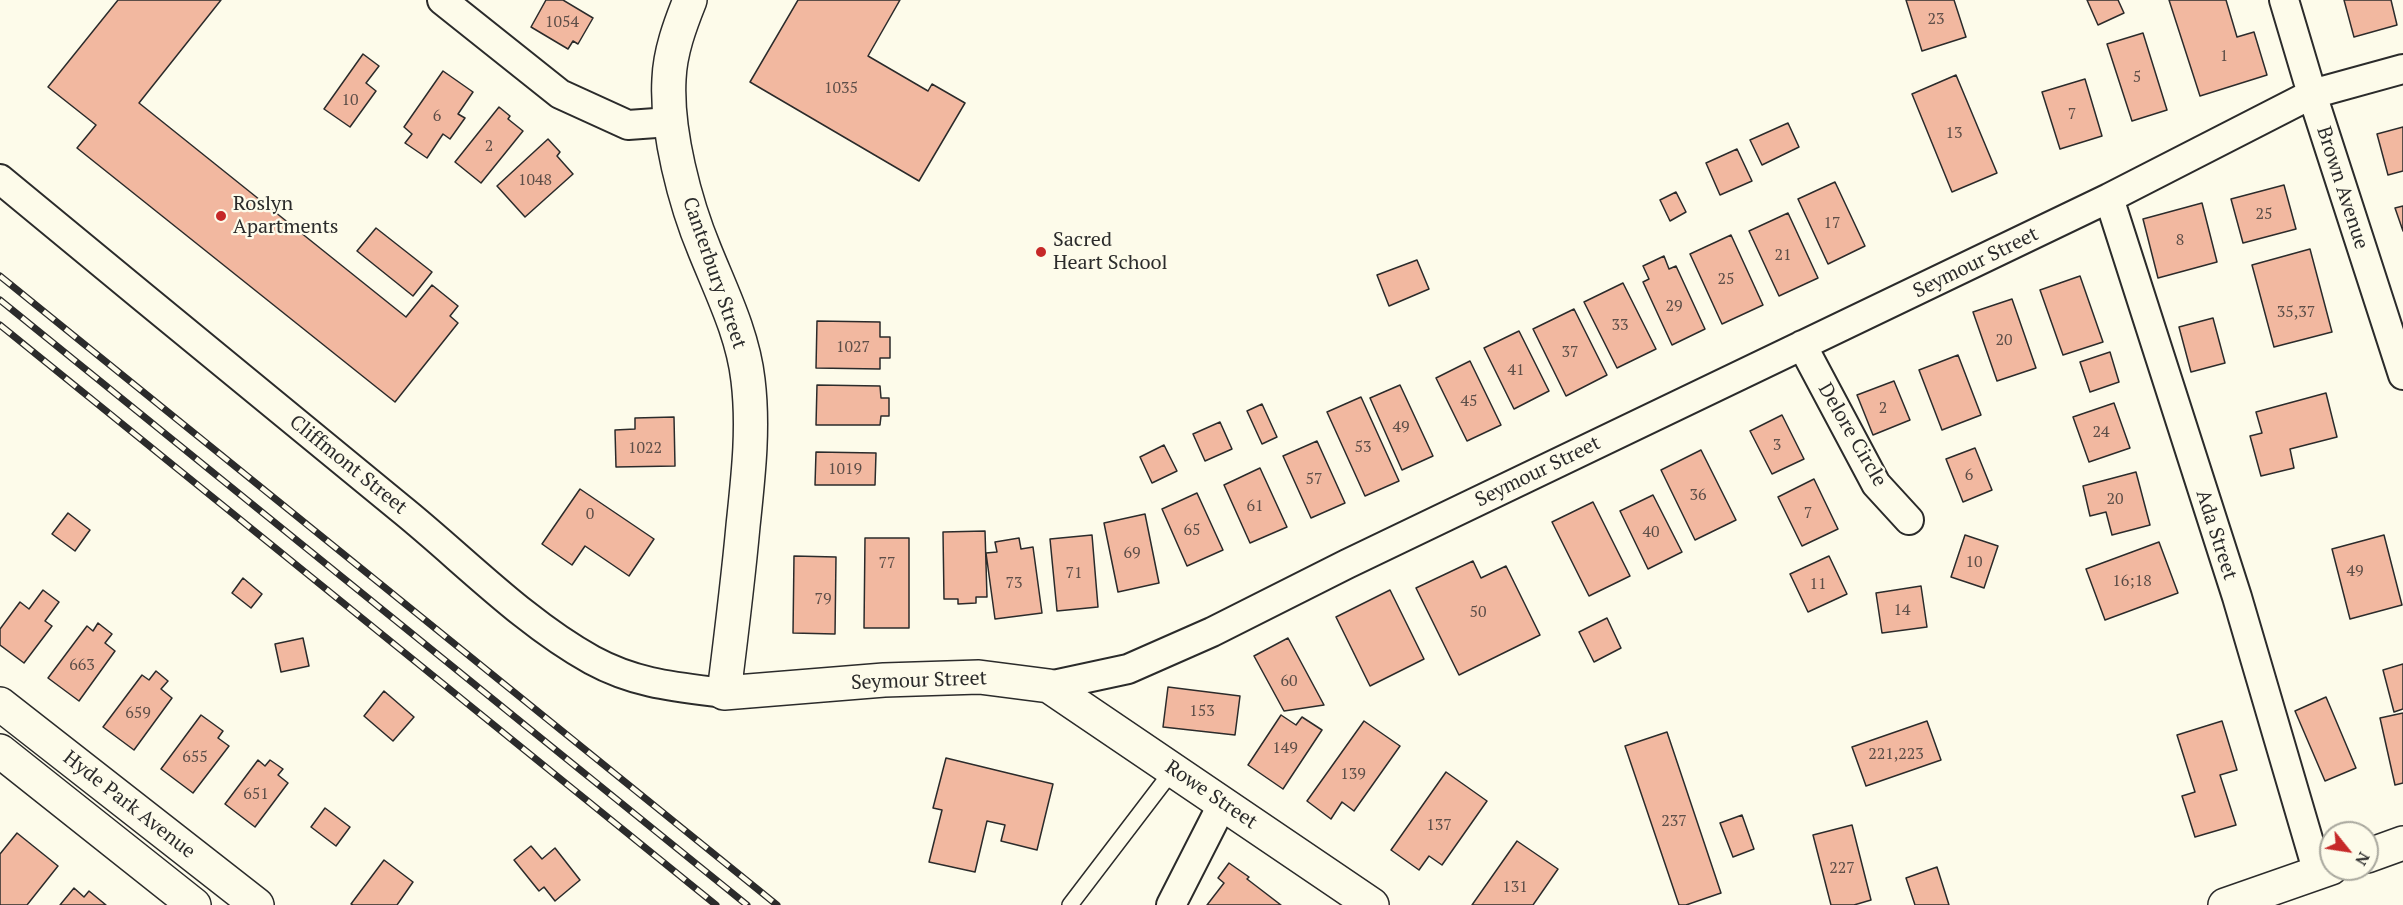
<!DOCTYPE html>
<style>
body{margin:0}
#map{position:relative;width:2403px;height:905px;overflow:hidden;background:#fdfbea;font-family:"PT Serif",serif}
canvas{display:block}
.north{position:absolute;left:2319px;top:821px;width:60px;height:60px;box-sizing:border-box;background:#fdfbea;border:2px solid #a9a89e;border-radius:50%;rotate:120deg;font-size:16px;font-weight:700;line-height:24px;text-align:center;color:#2b2b2b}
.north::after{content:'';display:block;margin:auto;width:21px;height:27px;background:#c62828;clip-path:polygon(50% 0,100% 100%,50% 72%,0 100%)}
</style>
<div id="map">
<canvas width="2403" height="905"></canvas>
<div class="north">N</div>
</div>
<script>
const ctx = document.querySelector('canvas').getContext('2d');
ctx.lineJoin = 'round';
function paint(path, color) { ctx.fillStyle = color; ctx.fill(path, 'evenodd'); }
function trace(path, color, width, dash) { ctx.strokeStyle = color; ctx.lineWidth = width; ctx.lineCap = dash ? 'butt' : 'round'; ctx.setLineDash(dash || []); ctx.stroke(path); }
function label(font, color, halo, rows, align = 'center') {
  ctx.font = font + ' "PT Serif",serif'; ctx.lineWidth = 4.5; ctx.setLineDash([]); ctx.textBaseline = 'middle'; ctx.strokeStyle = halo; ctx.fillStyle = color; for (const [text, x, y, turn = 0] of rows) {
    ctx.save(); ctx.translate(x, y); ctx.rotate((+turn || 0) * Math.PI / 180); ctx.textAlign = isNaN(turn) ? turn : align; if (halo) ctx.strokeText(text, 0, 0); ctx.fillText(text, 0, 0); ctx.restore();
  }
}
const building = new Path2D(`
 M118,0H221L139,103L406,317L432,285L458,306L450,316L458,323L395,402L77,148L96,125L48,87Z
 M546,0H563L593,18L578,44L573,41L568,49L531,27Z
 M798,0H900L868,56L928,91L932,84L965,103L919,181L750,82Z
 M1906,0H1954L1966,37L1922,51Z
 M2087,0H2118L2124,13L2098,25Z
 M2169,0H2226L2237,37L2254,32L2267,75L2200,96Z
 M2344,0H2391L2397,25L2354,37Z
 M2143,33L2167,110L2132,121L2107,44Z
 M363,54L379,66L366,83L376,91L350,127L324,109Z
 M443,71L473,92L458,114L465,118L450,139L443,134L427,158L405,143L412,134L404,127Z
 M1956,75L1997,173L1952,192L1912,94Z
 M2085,79L2102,136L2060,149L2042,92Z
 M499,107L510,116L508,119L523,131L481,183L455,162Z
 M1788,123L1799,147L1762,165L1750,140Z
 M2403,127V171L2388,175L2377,134Z
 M548,139L560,152L557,156L573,174L525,217L497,186Z
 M1737,149L1752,181L1720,195L1706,163Z
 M1835,182L1865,246L1828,264L1798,199Z
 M2284,185L2296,229L2243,243L2231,199Z
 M1676,192L1686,212L1670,221L1660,200Z
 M2202,203L2217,262L2158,278L2143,219Z
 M2403,206V231L2395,208Z
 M1788,213L1818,278L1779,296L1749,231Z
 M376,228L432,272L413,296L357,251Z
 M1731,235L1763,305L1722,324L1690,254Z
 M2310,249L2332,332L2274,347L2252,265Z
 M1664,256L1669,269L1676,266L1705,329L1672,345L1643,282L1649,279L1643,266Z
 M1417,260L1429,289L1389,306L1377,275Z
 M2080,276L2103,342L2063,355L2040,290Z
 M1623,283L1656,349L1617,368L1584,302Z
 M2012,299L2036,368L1997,381L1973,312Z
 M1574,309L1607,375L1566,396L1533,329Z
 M2213,318L2225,363L2191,372L2179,327Z
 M817,321L880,322V337H890V358H880V369L816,368Z
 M1519,331L1549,391L1514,409L1484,348Z
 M2110,352L2119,382L2090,392L2080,362Z
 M1958,355L1981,415L1942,430L1919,370Z
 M1470,361L1501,425L1467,441L1436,378Z
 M1894,381L1910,420L1873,435L1857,395Z
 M817,385L880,386L881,398H889V416H881L880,425H816Z
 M1400,385L1433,456L1402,470L1370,398Z
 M2326,393L2337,437L2290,449L2294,468L2261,476L2250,436L2262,433L2256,412Z
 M1361,397L1399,481L1365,496L1327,412Z
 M2114,403L2130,448L2089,462L2073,417Z
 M1262,404L1277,437L1262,444L1247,411Z
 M1782,415L1804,459L1772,474L1750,431Z
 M674,417L675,466L616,467L615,430L635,429V418Z
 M1220,422L1232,449L1205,461L1193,434Z
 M1317,441L1345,503L1311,518L1283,456Z
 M1164,445L1177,471L1152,483L1140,457Z
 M1975,448L1992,490L1963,502L1946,459Z
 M1701,450L1736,520L1695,540L1661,470Z
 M816,452L876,453L875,485H815Z
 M1260,468L1287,527L1250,543L1224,485Z
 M2136,472L2150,525L2112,535L2106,512L2090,516L2083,486Z
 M1814,479L1838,529L1802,546L1778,497Z
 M580,489L654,539L629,576L585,546L572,565L542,544Z
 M1197,493L1223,550L1187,566L1162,509Z
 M1653,495L1682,552L1648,569L1620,511Z
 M1593,502L1630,576L1589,596L1552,522Z
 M68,513L90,530L75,551L52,534Z
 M1145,514L1159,583L1118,592L1104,523Z
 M985,531L987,597H976V603L958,604V599H944L943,532Z
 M1092,535L1098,607L1057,611L1050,539Z
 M1965,535L1998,546L1984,588L1951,577Z
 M2384,535L2402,605L2350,619L2332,549Z
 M865,538H909V628H864Z
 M1019,538L1021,549L1033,547L1042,613L995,619L986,553L997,552L995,542Z
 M2159,542L2178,593L2105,620L2086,569Z
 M794,556L836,557L835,634L793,633Z
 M1829,556L1847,594L1808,612L1790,574Z
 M1473,561L1481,578L1506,566L1540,635L1459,675L1416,588Z
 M243,578L262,594L251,608L232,593Z
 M1921,586L1927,627L1882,633L1876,593Z
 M43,590L59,602L45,621L52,626L24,663L0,645V629L20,602L29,609Z
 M1390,590L1424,659L1370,686L1336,617Z
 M1607,618L1621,648L1594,662L1579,632Z
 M98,623L112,634L105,643L115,651L79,701L48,678L87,626L93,631Z
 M303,638L309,666L281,672L275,644Z
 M1288,638L1324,705L1284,711L1254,656Z
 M2403,664V709L2394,712L2383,670Z
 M156,671L168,681L161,689L172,698L134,750L103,727L142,675L149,680Z
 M1168,687L1240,696L1235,735L1163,727Z
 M384,691L414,717L393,741L364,716Z
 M2326,697L2356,768L2325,781L2295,711Z
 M2403,713V783L2395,785L2380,718Z
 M201,715L223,731L218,738L229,746L193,793L161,769Z
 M1281,715L1296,725L1302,717L1322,730L1283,789L1248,765Z
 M1364,721L1400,746L1354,811L1342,802L1331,819L1307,801Z
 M1927,721L1941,760L1866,786L1852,747Z
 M2222,721L2237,770L2220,775L2236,825L2195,837L2182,796L2195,792L2177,735Z
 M1667,732L1721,893L1686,905H1679L1625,746Z
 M946,758L1053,784L1037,850L1001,841L1005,825L987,821L975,872L929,862L942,810L933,808Z
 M258,760L265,766L270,760L283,769L278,775L288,783L255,827L225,804Z
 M1446,772L1487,801L1442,865L1429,856L1419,870L1391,850Z
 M325,808L350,827L336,846L311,827Z
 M1742,815L1754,849L1733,857L1720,823Z
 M1852,825L1871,900L1854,905H1831L1813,835Z
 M17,833L58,866L27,905H0V854Z
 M1517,841L1558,869L1533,905H1472Z
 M531,846L542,859L555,848L580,880L555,901L544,887L539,891L514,860Z
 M384,860L413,882L397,905H353L351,904Z
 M1229,863L1249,877L1247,879L1281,905H1207L1224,883L1218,878Z
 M1937,867L1949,905H1915L1906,878Z
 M74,888L84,897L89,891L106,905H60Z`);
const lane = new Path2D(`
 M1070,905L1173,770`);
const street = new Path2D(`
 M442,0L560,94L628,125L670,122
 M2284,0L2312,94L2403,375
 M0,179C133,289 267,399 400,508C462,558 523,622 592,660C636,684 676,687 724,693
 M2109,198L2237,597L2318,873
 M1802,345L1876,484L1909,520
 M1049,686L1128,669L1212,632L1347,564L2109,198L2312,94L2403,69
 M1171,905L1223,803`);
const secondary = new Path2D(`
 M690,0C680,25 670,52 669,79C666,131 685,203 705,251C722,293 743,335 748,380C754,429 748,478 743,526C738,581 731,637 724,693L884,680L979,677L1049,686L1372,905`);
const primary = new Path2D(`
 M0,704L257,905
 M0,751L194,905
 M2367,856L2403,843
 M2225,905L2331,868`);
const rail = new Path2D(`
 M0,276L777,905
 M0,300L747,905
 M0,325L716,905`);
const markers = [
 [221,216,6,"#c62828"],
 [1041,252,6,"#c62828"]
];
const numberNames = [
 ["23",1936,19],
 ["1054",562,22],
 ["1",2224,56],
 ["5",2137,77],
 ["1035",841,88],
 ["10",350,100],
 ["7",2072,114],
 ["6",437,116],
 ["13",1954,133],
 ["2",489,146],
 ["1048",535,180],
 ["25",2264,214],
 ["17",1832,223],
 ["8",2180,240],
 ["21",1783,255],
 ["25",1726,279],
 ["29",1674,306],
 ["35,37",2296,312],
 ["33",1620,325],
 ["20",2004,340],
 ["1027",853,347],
 ["37",1570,352],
 ["41",1516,370],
 ["45",1469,401],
 ["2",1883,408],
 ["49",1401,427],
 ["24",2101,432],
 ["3",1777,445],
 ["53",1363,447],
 ["1022",645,448],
 ["1019",845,469],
 ["6",1969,475],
 ["57",1314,479],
 ["36",1698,495],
 ["20",2115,499],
 ["61",1255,506],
 ["7",1808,513],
 ["0",590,514],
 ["65",1192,530],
 ["40",1651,532],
 ["69",1132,553],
 ["10",1974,562],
 ["77",887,563],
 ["49",2355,571],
 ["71",1074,573],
 ["16;18",2132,581],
 ["73",1014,583],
 ["11",1818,584],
 ["79",823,599],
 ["14",1902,610],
 ["50",1478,612],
 ["663",82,665],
 ["60",1289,681],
 ["153",1202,711],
 ["659",138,713],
 ["149",1285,748],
 ["221,223",1896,754],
 ["655",195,757],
 ["139",1353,774],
 ["651",256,794],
 ["237",1674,821],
 ["137",1439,825],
 ["227",1842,868],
 ["131",1515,887]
];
const streetNames = [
 ["Brown Avenue",2342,188,72],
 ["Seymour Street",1976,263,-26],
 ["Canterbury Street",714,273,71],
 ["Delore Circle",1852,435,60],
 ["Cliffmont Street",348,465,39],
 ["Seymour Street",1538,472,-26],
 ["Ada Street",2216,535,72],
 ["Seymour Street",919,681,-2],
 ["Rowe Street",1211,795,34],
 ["Hyde Park Avenue",129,805,38]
];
const poiNames = [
 ["Roslyn",233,204],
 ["Apartments",233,227],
 ["Sacred",1053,240],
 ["Heart School",1053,263]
];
paint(building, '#f2b8a0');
trace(building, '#2b2b2b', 1.5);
trace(lane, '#2b2b2b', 18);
trace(street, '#2b2b2b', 32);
trace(secondary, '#2b2b2b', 36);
trace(primary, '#2b2b2b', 36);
trace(lane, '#fdfbea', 15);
trace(street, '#fdfbea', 28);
trace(secondary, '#fdfbea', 33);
trace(primary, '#fdfbea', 33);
trace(rail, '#2b2b2b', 7);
trace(rail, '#fdfbea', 4.5, [14]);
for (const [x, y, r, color] of markers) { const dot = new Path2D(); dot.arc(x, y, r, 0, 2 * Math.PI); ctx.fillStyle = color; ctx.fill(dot); trace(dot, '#fdfbea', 2); }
label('16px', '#5d4e48', null, numberNames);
label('20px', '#2b2b2b', '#fdfbea', streetNames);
label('20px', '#2b2b2b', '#fdfbea', poiNames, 'left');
</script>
